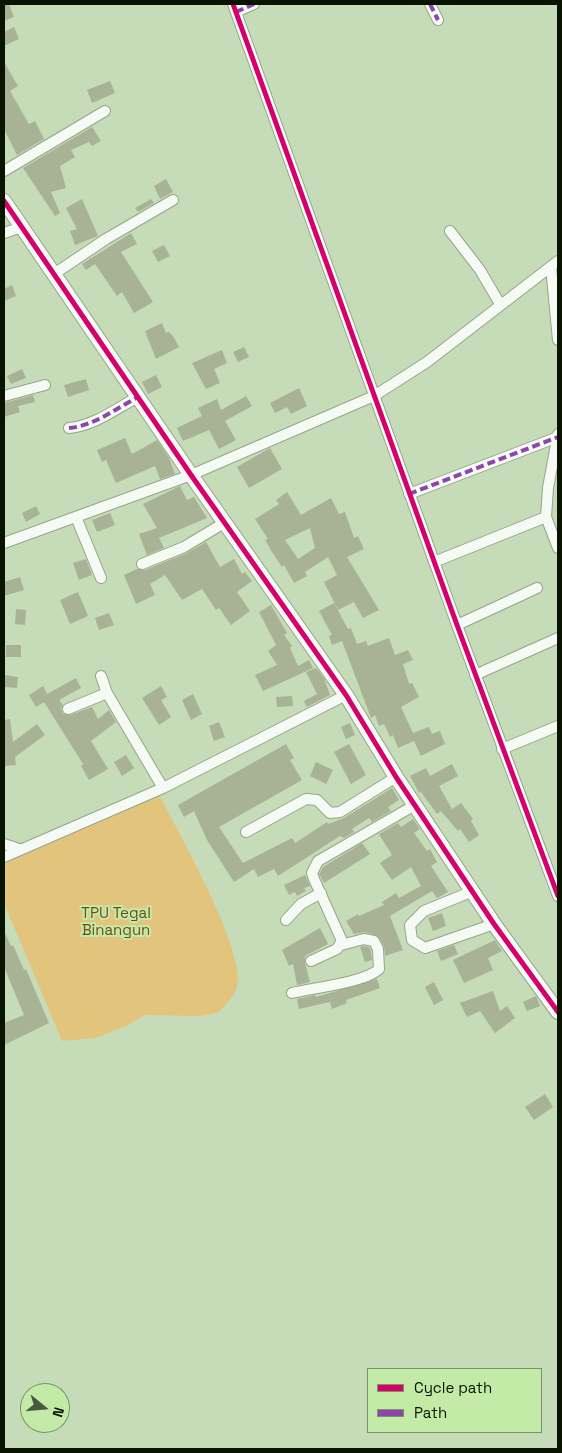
<!DOCTYPE html>
<style>
body{margin:0}
#map{position:relative;width:562px;height:1453px;overflow:hidden;background:#c6dbb7;font-family:"Space Grotesk",sans-serif}
canvas{display:block}
.frame{position:absolute;inset:0;border:5px solid #081400;pointer-events:none}
.legend{position:absolute;left:367px;top:1368px;width:175px;height:65px;box-sizing:border-box;background:#c4eaa8;border:1px solid #799465;margin:0;padding:6px 9px;list-style:none;font-size:15px;color:#081400}
.legend li{display:flex;align-items:center;gap:10px;height:25px}
.legend b{width:25px;border:1px solid #799465}
.north{position:absolute;left:20px;top:1383px;width:50px;height:50px;box-sizing:border-box;background:#c4eaa8;border:1px solid #799465;border-radius:50%;rotate:107deg;font-size:14px;font-weight:700;line-height:20px;text-align:center;color:#081400}
.north::after{content:'';display:block;margin:auto;width:18px;height:22px;background:#4a5a40;clip-path:polygon(50% 0,100% 100%,50% 72%,0 100%)}
</style>
<div id="map">
<canvas width="562" height="1453"></canvas>
<div class="frame"></div>
<ul class="legend">
<li><b style="height:6px;background:#d6006c"></b>Cycle path</li>
<li><b style="height:6px;background:#8e44ad"></b>Path</li>
</ul>
<div class="north">N</div>
</div>
<script>
const ctx = document.querySelector('canvas').getContext('2d');
ctx.lineJoin = 'round';
function paint(path, color) { ctx.fillStyle = color; ctx.fill(path, 'evenodd'); }
function trace(path, color, width, dash) { ctx.strokeStyle = color; ctx.lineWidth = width; ctx.lineCap = dash ? 'butt' : 'round'; ctx.setLineDash(dash || []); ctx.stroke(path); }
function label(font, color, halo, rows, align = 'center') {
  ctx.font = font + ' "Space Grotesk",sans-serif'; ctx.lineWidth = 4; ctx.setLineDash([]); ctx.textBaseline = 'middle'; ctx.strokeStyle = halo; ctx.fillStyle = color; for (const [text, x, y, turn = 0] of rows) {
    ctx.save(); ctx.translate(x, y); ctx.rotate((+turn || 0) * Math.PI / 180); ctx.textAlign = isNaN(turn) ? turn : align; if (halo) ctx.strokeText(text, 0, 0); ctx.fillText(text, 0, 0); ctx.restore();
  }
}
const green = new Path2D(`
 M159,794C178,833 246,949 237,987C235,996 225,1005 219,1012L200,1016L145,1015L126,1026L96,1038L62,1041L4,903V862Z`);
const building = new Path2D(`
 M4,4H9L14,17L4,21Z
 M14,27L19,39L4,46V32Z
 M4,62L18,86L10,91L29,124L35,121L44,139L17,155L4,129Z
 M110,81L115,93L92,103L87,90Z
 M92,127L101,141L92,146L89,142L71,150L75,157L60,166L66,188L51,192L60,213L55,216L23,168Z
 M166,179L173,192L160,199L154,186Z
 M82,199L98,236L75,245L70,231L77,229L66,208Z
 M151,199L154,203L138,212L135,208Z
 M131,233L137,244L121,252L153,302L134,313L122,292L117,296L95,264L86,270L82,264Z
 M164,245L170,256L158,262L152,251Z
 M12,285L16,296L4,301V289Z
 M162,323L166,333L169,332L173,336L179,347L156,359L145,331Z
 M244,347L249,357L238,362L233,352Z
 M222,350L227,363L214,369L220,383L206,389L192,363Z
 M22,369L26,378L11,384L7,376Z
 M156,375L162,387L148,394L142,382Z
 M86,379L89,390L68,397L64,385Z
 M299,388L307,406L291,414L287,407L275,413L270,403Z
 M33,395L35,402L18,406L20,412L4,417V403Z
 M246,396L252,406L225,421L236,440L219,449L209,430L183,441L177,428L202,416L198,408L217,399L221,410Z
 M125,438L132,454L157,440L169,458L175,474L160,479L155,466L116,483L106,460L102,462L97,450Z
 M270,448L282,469L249,488L237,467Z
 M180,486L187,500L194,497L207,518L159,538L164,548L147,555L139,534L157,528L143,504Z
 M287,492L301,515L331,498L339,514L345,512L354,538L358,536L364,549L347,557L379,610L363,618L354,602L338,610L324,582L337,575L328,557L305,572L307,576L294,583L284,565L282,567L272,552L265,540L268,539L255,519L279,504L276,500ZM310,528L315,548L298,559L285,540Z
 M36,506L40,514L26,522L22,513Z
 M110,513L115,525L97,532L92,520Z
 M206,542L220,567L234,559L242,574L245,572L252,581L237,592L250,611L231,625L219,608L216,610L202,589L182,600L165,575L150,584L155,595L136,604L124,575L137,569L145,570L187,553Z
 M86,559L92,575L79,580L73,563Z
 M20,577L24,590L4,596V582Z
 M78,592L88,616L70,624L60,600Z
 M334,603L348,629L351,628L357,644L366,641L368,646L389,638L395,655L408,650L413,660L403,664L409,684L412,683L419,697L401,707L413,733L429,727L432,734L440,731L445,744L421,756L414,741L398,748L393,735L390,737L384,724L379,726L375,715L371,718L342,641L332,645L329,636L332,635L319,611Z
 M271,605L287,633L284,635L292,646L290,648L298,666L309,660L313,668L263,691L255,675L277,665L268,651L276,645L259,612Z
 M16,609L26,610L25,625L15,624Z
 M109,613L114,625L99,630L95,618Z
 M6,645H21V657H6Z
 M316,668L324,678L330,695L307,707L304,701L317,694L306,672Z
 M4,675L18,677L17,688L4,687Z
 M76,678L81,688L59,700L63,705L61,709L63,714L70,715L92,707L98,719L109,710L116,722L91,741L108,769L89,780L81,766L83,764L44,702L36,707L29,695L43,686L47,694Z
 M161,686L167,697L161,700L171,717L159,725L142,698Z
 M193,694L202,714L191,720L182,700Z
 M292,696L293,706L277,707L276,697Z
 M10,719L13,742L37,724L45,735L15,757L16,765L4,766V720Z
 M219,722L225,737L214,741L209,726Z
 M350,723L355,735L346,739L341,727Z
 M286,744L294,758L290,760L302,780L219,827L243,863L292,838L295,843L327,822L328,824L344,818L392,788L399,800L388,807L391,811L372,822L369,818L352,829L354,832L344,838L340,836L278,876L274,869L258,877L254,869L234,882L207,840L194,811L184,817L178,805Z
 M349,744L366,775L351,784L334,752Z
 M126,755L134,768L122,776L114,762Z
 M316,762L333,770L326,784L310,776Z
 M452,764L458,776L439,786L452,809L461,803L473,819L471,821L479,835L469,842L460,829L458,831L441,811L437,814L421,792L419,793L410,776L426,768L430,776Z
 M413,819L420,829L414,833L427,851L430,849L437,862L431,866L448,892L437,898L432,891L390,916L403,950L385,956L384,946L378,936L365,932L354,934L346,921L358,914L359,916L384,905L382,902L396,893L399,898L421,886L411,867L392,880L380,863L392,855L379,834L398,823L401,827Z
 M362,843L370,854L324,883L319,874L323,867Z
 M305,875L310,886L304,888L306,891L297,896L295,892L289,895L284,885Z
 M442,913L446,926L433,931L428,918Z
 M320,928L328,944L305,956V963L310,982L297,985L293,964L289,966L282,950Z
 M4,931L11,946L13,945L24,970L26,969L49,1023L4,1045V1023L24,1015L4,967Z
 M495,940L502,951L488,958L493,970L464,983L453,960Z
 M454,945L458,954L441,961L437,951Z
 M364,946L369,947L371,951L372,960L365,962L360,947Z
 M377,979L380,988L346,1000L347,1003L332,1009L330,1002L299,1009L297,999L315,995L316,997Z
 M434,982L443,1000L434,1005L425,987Z
 M493,991L500,1011L507,1006L515,1018L495,1033L480,1011L467,1017L460,1003Z
 M536,996L540,1006L527,1011L523,1002Z
 M545,1094L553,1107L534,1120L525,1107Z`);
const minor = new Path2D(`
 M233,4L457,625L558,896
 M430,4L438,20
 M236,12L254,4
 M4,171L105,111
 M450,231L480,270L500,304
 M4,233L22,227
 M551,267L558,340
 M54,274L106,239L173,200
 M4,396L45,385
 M69,428C94,426 117,408 138,397
 M558,434L548,488L546,517L558,548
 M409,494L558,437
 M76,517L101,578
 M4,543L191,475L374,396L427,362L558,261
 M434,562L546,517
 M142,564L184,547L224,523
 M457,625L537,588
 M475,675L558,638
 M101,676L107,693L163,788
 M68,709L107,693
 M502,749L558,726
 M246,832L306,799L317,800L330,813L340,812L396,777
 M4,844L19,849
 M4,857L163,788L346,695
 M473,891L424,911L410,925L412,940L425,948L494,924
 M286,920L301,904L321,893
 M311,961L337,949L342,941L314,879L312,873L318,861L415,805
 M292,993C313,988 366,982 379,969L378,949L374,941L364,939L341,945`);
const tertiary = new Path2D(`
 M4,201L191,475L346,695L396,777L494,924L558,1012`);
const quiet = new Path2D(`
 M430,4L438,20
 M236,12L254,4
 M69,428C94,426 117,408 138,397
 M409,494L558,437`);
const cycleway = new Path2D(`
 M233,4L457,625L558,896
 M4,201L191,475L346,695L396,777L494,924L558,1012`);
const parkNames = [
 ["TPU Tegal",116,914],
 ["Binangun",116,931]
];
paint(green, '#e3c47c');
paint(building, '#a8b395');
trace(minor, '#95a589', 12);
trace(tertiary, '#95a589', 16);
trace(minor, '#f6faf4', 10);
trace(tertiary, '#f6faf4', 14);
trace(quiet, '#8e44ad', 4, [8, 4]);
trace(cycleway, '#d6006c', 5);
label('15px', '#6d4c1e', '#c4eaa8', parkNames);
</script>
